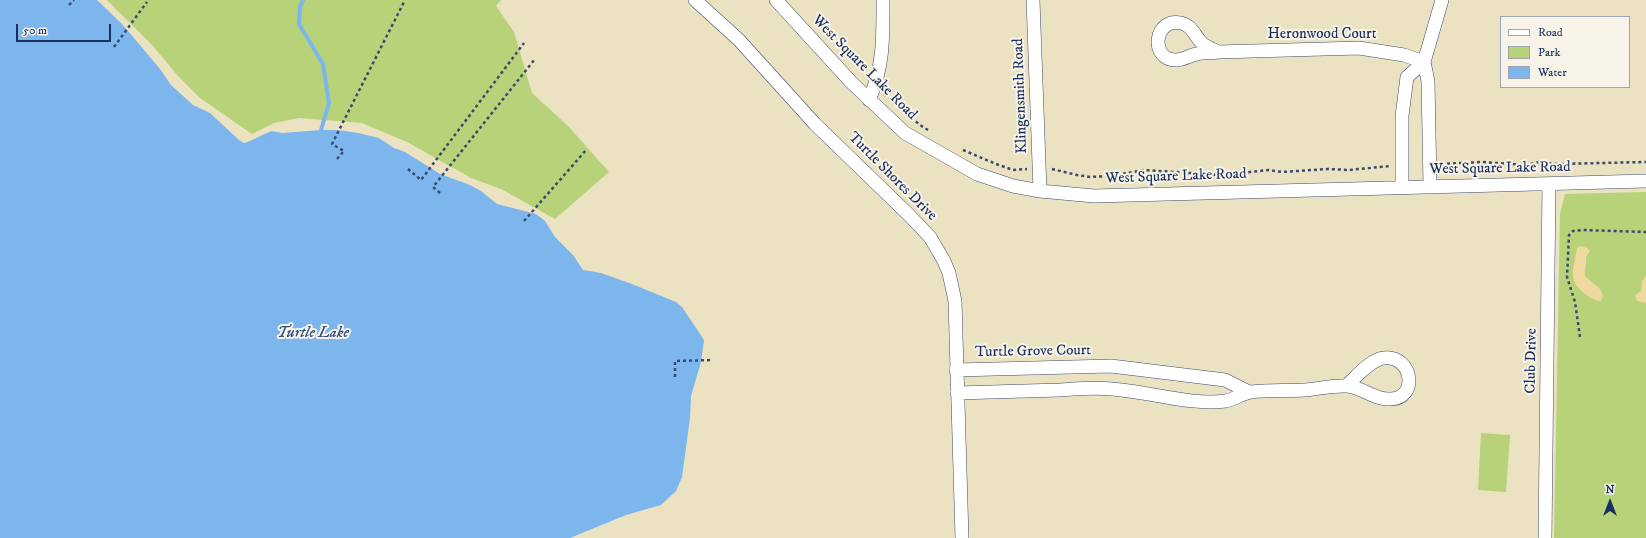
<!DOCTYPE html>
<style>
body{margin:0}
#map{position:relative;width:1646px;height:538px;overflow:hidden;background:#eae2c0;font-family:"IM FELL DW Pica",serif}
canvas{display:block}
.legend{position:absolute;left:1500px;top:16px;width:130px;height:72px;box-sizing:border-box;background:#f7f3e8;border:1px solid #9fa5b1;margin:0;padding:5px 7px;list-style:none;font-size:12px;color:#1b2f5e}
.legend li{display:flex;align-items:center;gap:8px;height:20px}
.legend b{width:20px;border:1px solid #9fa5b1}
.north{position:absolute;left:1590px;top:482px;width:40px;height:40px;-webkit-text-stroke:3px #f7f3e8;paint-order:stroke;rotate:0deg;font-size:11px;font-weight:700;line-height:16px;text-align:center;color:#1b2f5e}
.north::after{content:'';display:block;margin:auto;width:14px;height:18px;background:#1b2f5e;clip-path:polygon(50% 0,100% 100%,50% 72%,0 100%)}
.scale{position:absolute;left:16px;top:24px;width:95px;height:18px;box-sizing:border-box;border:2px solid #1b2f5e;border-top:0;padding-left:5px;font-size:12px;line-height:14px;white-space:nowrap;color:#1b2f5e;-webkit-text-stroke:3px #f7f3e8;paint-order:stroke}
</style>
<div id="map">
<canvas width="1646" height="538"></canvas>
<ul class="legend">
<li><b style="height:5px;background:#fff"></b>Road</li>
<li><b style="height:11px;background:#b7d278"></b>Park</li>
<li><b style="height:11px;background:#7db6ed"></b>Water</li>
</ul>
<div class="north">N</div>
<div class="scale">50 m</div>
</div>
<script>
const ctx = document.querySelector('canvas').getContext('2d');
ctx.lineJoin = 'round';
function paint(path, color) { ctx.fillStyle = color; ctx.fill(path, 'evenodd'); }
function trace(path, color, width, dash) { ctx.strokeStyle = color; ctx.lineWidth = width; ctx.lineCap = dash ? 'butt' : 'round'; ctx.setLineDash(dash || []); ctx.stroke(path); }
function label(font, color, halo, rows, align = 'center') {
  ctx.font = font + ' "IM FELL DW Pica",serif'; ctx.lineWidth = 4; ctx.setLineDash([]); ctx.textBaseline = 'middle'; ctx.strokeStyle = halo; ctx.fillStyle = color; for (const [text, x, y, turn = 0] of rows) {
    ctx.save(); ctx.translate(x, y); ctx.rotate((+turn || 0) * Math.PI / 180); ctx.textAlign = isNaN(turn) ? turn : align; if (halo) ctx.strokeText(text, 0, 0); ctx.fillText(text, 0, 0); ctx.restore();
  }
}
const green = new Path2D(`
 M107,0H501L496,6L514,32L532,93L569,127L609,172L555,219L501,189L471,178L407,142L362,123L299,118L274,123L252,134L200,98L179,77L152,45Z
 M1646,192V538H1554L1560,214L1565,194Z
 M1481,433L1510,435L1506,492L1478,490Z`);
const sand = new Path2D(`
 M1580,246L1587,248L1590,251L1586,257C1587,264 1584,269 1585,276L1600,289L1603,296L1601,301C1595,301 1589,297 1584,293C1566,280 1575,265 1577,248Z
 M1646,276V303L1637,301L1635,295L1641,291L1642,281Z`);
const water = new Path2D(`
 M0,0H97L123,25L160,69L171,85L193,105L210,113L239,140L244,143L250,141L271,131L282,133L321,130H338L358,133L379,138L394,148L405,152L440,174L470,185L481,191L497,204L536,214L545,221L555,237L573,255L583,270L601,273L632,284L676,302L682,307L704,340L701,362L691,396L690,418L682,477L676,491L661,505L626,515L570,538H0Z`);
const stream = new Path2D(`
 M303,0L300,7L299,24L323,64L329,103L321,130`);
const path = new Path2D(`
 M69,5L74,0
 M114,47L147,2
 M884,94L920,125L928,130
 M963,150L996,164L1013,170L1027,169
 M337,159L344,151L332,144L405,0
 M1441,164L1482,162L1526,165L1539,162L1557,164L1646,162
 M408,169L421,180L524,43
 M1052,169L1077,175L1090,177L1111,176L1144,170L1221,175L1269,170L1282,172L1328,169L1349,170L1390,166
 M440,193L433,187L535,59
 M524,221L587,149
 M1580,337L1575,302L1567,277L1569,235L1573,231L1583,230L1646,232
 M675,377V361L713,360`);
const minor = new Path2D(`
 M695,0L739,40L815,124L909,215L930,237L944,261L949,273L955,301L962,538
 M776,0L851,82L905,133L977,174L1013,186L1040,191L1094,196L1646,181
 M1033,0L1040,191
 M1218,52C1211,53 1204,52 1197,54C1190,55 1184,60 1176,60C1149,60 1154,17 1181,23C1191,25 1194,34 1200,41C1204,46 1212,49 1218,52L1359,48L1404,55L1424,62
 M869,100C884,66 883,36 883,0
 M1430,186L1428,81L1424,62L1442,0
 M1402,187V116L1407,77L1424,62
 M956,370L1111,366L1225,380L1249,392
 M957,393C991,392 1025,391 1060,390C1077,389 1094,387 1111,389C1146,391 1192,406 1225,401C1234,400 1242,393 1251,392C1268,390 1287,391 1305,390C1318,389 1333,385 1347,386C1362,387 1375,400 1390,399C1419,399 1413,355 1384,358C1371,359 1356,377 1346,386
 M1545,538L1549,184`);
const streetNames = [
 ["Heronwood Court",1322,35],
 ["West Square Lake Road",864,68,45],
 ["Klingensmith Road",1021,96,-92],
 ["West Square Lake Road",1500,169,-1],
 ["Turtle Shores Drive",892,177,45],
 ["West Square Lake Road",1176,177,-2],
 ["Turtle Grove Court",1033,352,-1],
 ["Club Drive",1532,361,-89]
];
const waterNames = [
 ["Turtle Lake",313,334]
];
paint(green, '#b7d278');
paint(sand, '#eeda9e');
paint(water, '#7db6ed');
trace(stream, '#7db6ed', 4);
trace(minor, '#3a4a6d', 14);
trace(path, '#3a4a6d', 2.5, [3, 3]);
trace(minor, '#fff', 13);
label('15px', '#1b2f5e', '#f7f3e8', streetNames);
label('italic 16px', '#345182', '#f7f3e8', waterNames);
</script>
